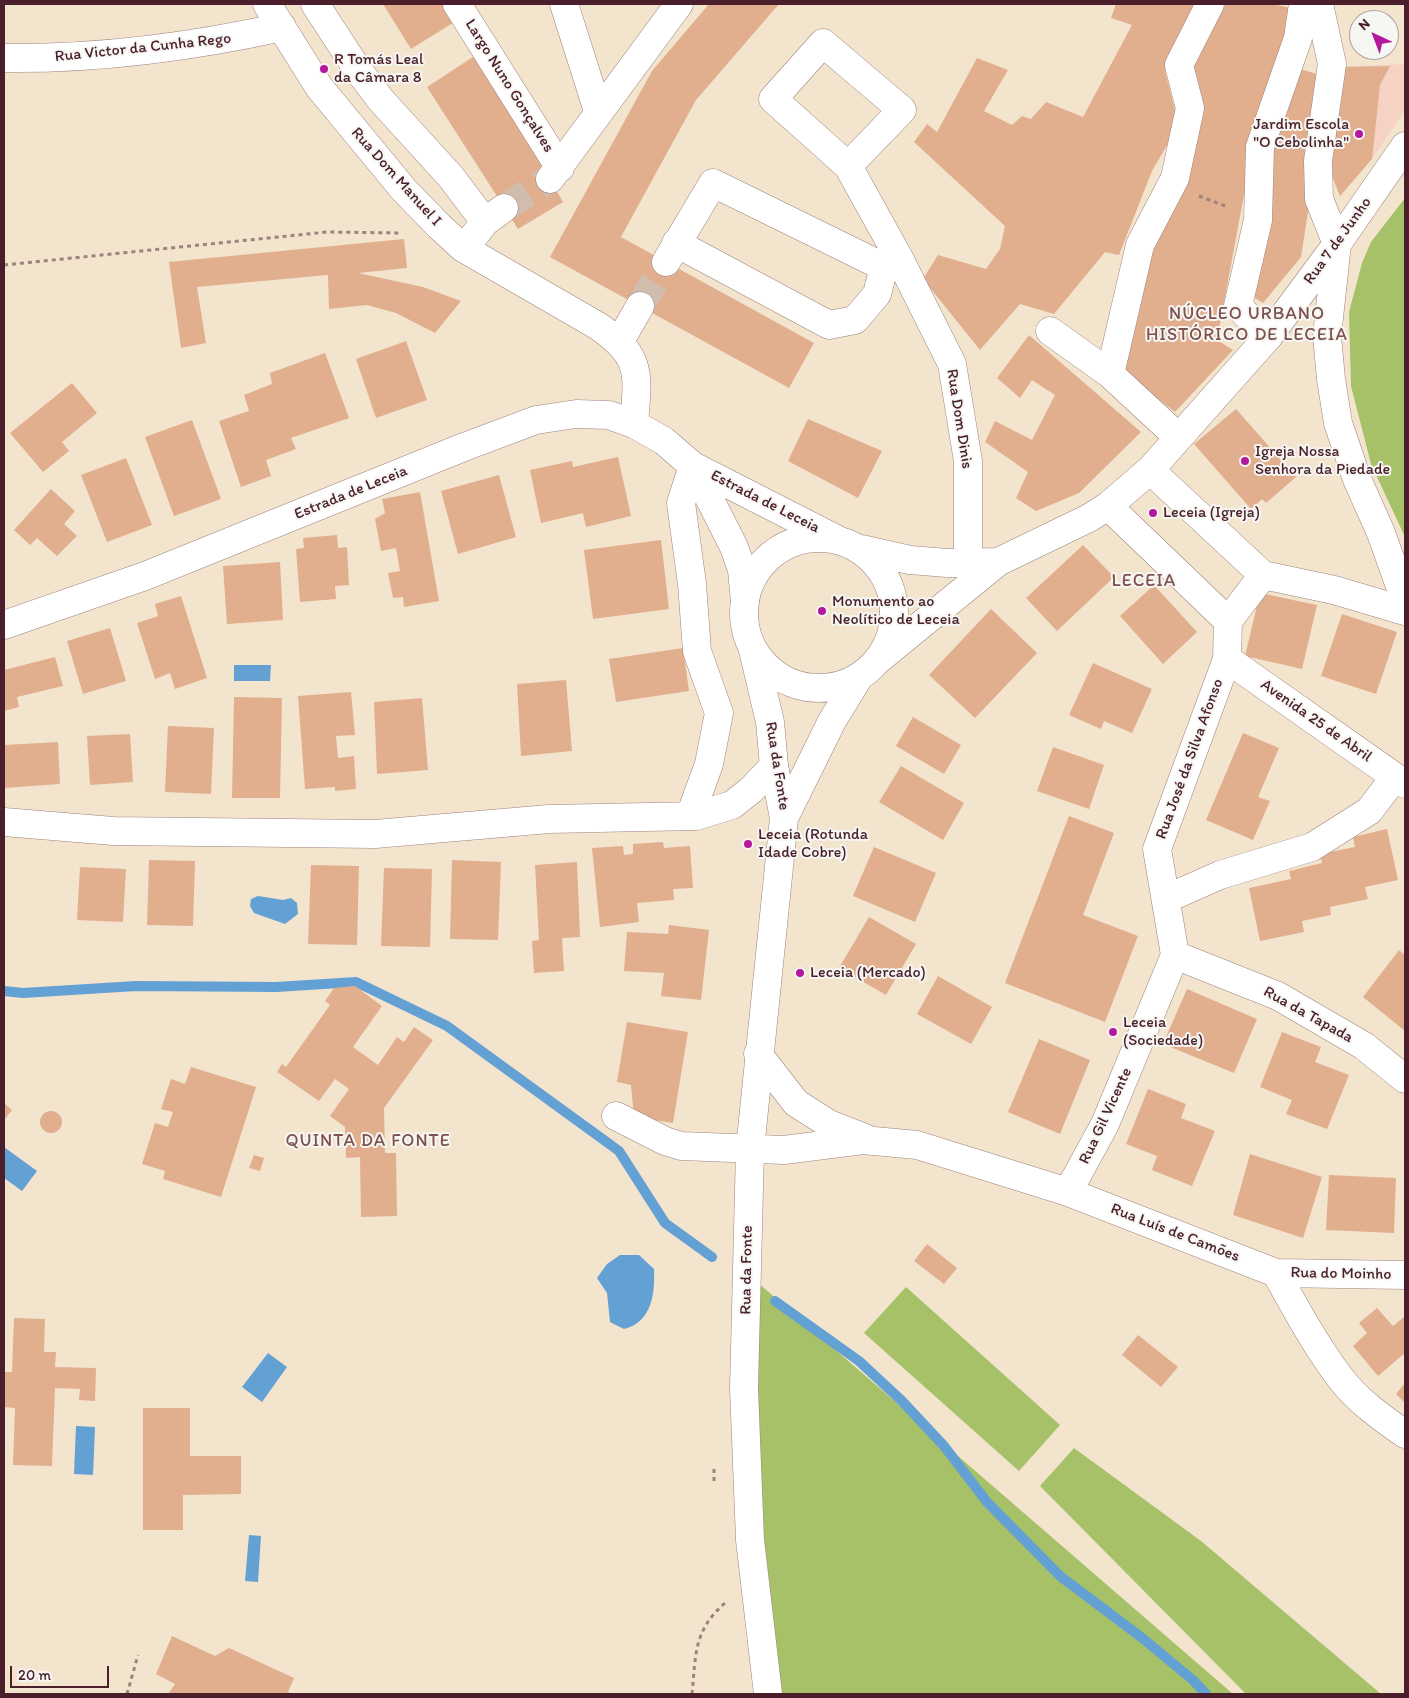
<!DOCTYPE html>
<meta charset="utf-8">
<style>
body{margin:0}
#map{position:relative;width:1409px;height:1698px;overflow:hidden;background:#f3e4ce;font-family:Itim,sans-serif}
canvas{display:block}
.frame{position:absolute;inset:0;border:5px solid #4a1f2b;pointer-events:none}
.north{position:absolute;left:1349px;top:10px;width:50px;height:50px;box-sizing:border-box;background:#f6f6f2;border:1px solid #b1a0a2;border-radius:50%;rotate:317deg;font-size:14px;font-weight:700;line-height:20px;text-align:center;color:#4a1f2b}
.north::after{content:'';display:block;margin:auto;width:18px;height:22px;background:#b5179e;clip-path:polygon(50% 0,100% 100%,50% 72%,0 100%)}
.scale{position:absolute;left:10px;top:1666px;width:99px;height:22px;box-sizing:border-box;border:2px solid #4a1f2b;border-top:0;padding-left:6px;font-size:15px;line-height:18px;white-space:nowrap;color:#4a1f2b;-webkit-text-stroke:4px #f6f6f2;paint-order:stroke}
</style>
<div id="map">
<canvas width="1409" height="1698"></canvas>
<div class="frame"></div>
<div class="north">N</div>
<div class="scale">20 m</div>
</div>
<script>
const ctx = document.querySelector('canvas').getContext('2d');
ctx.lineJoin = 'round';
function paint(path, color) { ctx.fillStyle = color; ctx.fill(path, 'evenodd'); }
function trace(path, color, width, dash) { ctx.strokeStyle = color; ctx.lineWidth = width; ctx.lineCap = dash ? 'butt' : 'round'; ctx.setLineDash(dash || []); ctx.stroke(path); }
function label(font, color, halo, rows, align = 'center') {
  ctx.font = font + ' Itim,sans-serif'; ctx.lineWidth = 4; ctx.setLineDash([]); ctx.textBaseline = 'middle'; ctx.strokeStyle = halo; ctx.fillStyle = color; for (const [text, x, y, turn = 0] of rows) {
    ctx.save(); ctx.translate(x, y); ctx.rotate((+turn || 0) * Math.PI / 180); ctx.textAlign = isNaN(turn) ? turn : align; if (halo) ctx.strokeText(text, 0, 0); ctx.fillText(text, 0, 0); ctx.restore();
  }
}
const built = new Path2D(`
 M1405,64V110L1372,159L1340,196L1326,161L1340,67Z`);
const green = new Path2D(`
 M1405,198V537L1371,464L1351,386L1349,312L1362,263L1371,242Z
 M757,1282L1233,1694H761Z
 M906,1287L1060,1425L1019,1471L864,1333Z
 M1074,1448L1201,1541L1381,1694H1246L1040,1486Z`);
const water = new Path2D(`
 M234,665H271L270,681H234Z
 M258,896L283,900L291,898L297,903L298,914L285,924L254,913L250,906L251,899Z
 M4,1147L37,1171L22,1191L4,1178Z
 M620,1255H639L654,1269C655,1294 652,1322 624,1329L610,1322L607,1293L597,1278L607,1264Z
 M268,1353L287,1367L262,1402L242,1387Z
 M76,1426L95,1427L93,1475L74,1474Z
 M249,1535L261,1536L258,1582L245,1581Z`);
const stream = new Path2D(`
 M4,991L23,993L136,986L276,987L356,982L447,1026L619,1151L665,1223L712,1257
 M775,1301L859,1361L902,1401L944,1446L987,1502L1060,1576L1141,1637L1193,1680L1206,1694`);
const building = new Path2D(`
 M383,4H446L456,21L411,49Z
 M709,4H779L696,100L621,237L814,343L789,388L550,257L652,71Z
 M1116,4H1194L1165,71L1175,110L1173,135L1152,171L1119,255L1105,252L1054,314L1020,304L980,350L923,279L938,255L986,269L1000,249L1005,226L914,142L927,124L937,132L977,58L1008,70L984,111L1012,125L1022,116L1031,119L1046,102L1083,117L1132,25L1111,18Z
 M1224,4H1271L1292,8L1244,195L1217,340L1233,350L1175,412L1119,369L1189,64Z
 M476,55L563,202L518,229L427,87Z
 M1390,66L1380,85L1372,159L1340,196L1326,161L1340,67Z
 M1300,69L1317,74L1308,212L1301,257L1263,303L1252,296L1267,151Z
 M404,239L407,268L358,273L423,287L461,301L435,333L396,313L367,305L329,309L328,275L197,287L206,343L181,348L169,262Z
 M1029,335L1141,432L1079,493L1036,511L1016,498L1028,472L985,442L995,421L1032,440L1055,395L1032,380L1020,398L997,378Z
 M406,341L427,400L376,418L356,359Z
 M325,353L349,418L291,438L296,449L266,460L271,476L241,487L219,421L249,411L244,395L272,384L270,373Z
 M72,383L97,413L62,442L69,451L43,472L10,433Z
 M1236,409L1296,477L1266,503L1262,499L1251,509L1194,444Z
 M808,419L882,451L858,498L788,461Z
 M192,420L221,499L174,516L145,437Z
 M618,457L631,516L586,527L583,513L541,523L530,470L572,461L573,467Z
 M126,458L152,525L107,542L81,475Z
 M499,475L516,537L458,554L441,491Z
 M51,489L75,511L64,524L77,536L57,556L37,538L30,545L14,530Z
 M420,492L439,601L404,607L403,597L393,598L388,573L400,571L396,548L381,551L375,519L385,513L382,499Z
 M337,535L338,548L347,547L349,585L335,586L336,599L300,602L296,549L304,548L303,538Z
 M661,540L669,609L593,619L584,550Z
 M1083,545L1114,577L1057,631L1026,598Z
 M280,562L283,620L227,624L223,566Z
 M1154,585L1197,632L1163,664L1120,616Z
 M1260,593L1317,605L1302,669L1245,656Z
 M181,596L207,678L175,689L170,673L155,679L137,623L158,616L155,604Z
 M991,609L1037,653L975,718L929,675Z
 M1342,614L1397,632L1376,694L1321,676Z
 M110,628L126,681L83,694L67,641Z
 M683,648L689,691L616,702L609,659Z
 M55,657L63,686L17,697L19,707L4,711V670Z
 M1093,663L1152,689L1132,733L1104,721L1101,729L1069,715Z
 M566,680L572,751L521,756L517,684Z
 M351,692L355,735L336,736L338,758L354,756L356,789L335,791V787L305,789L298,696Z
 M234,697L282,698L280,798H232Z
 M422,698L428,770L377,774L374,702Z
 M913,717L961,745L944,774L896,746Z
 M168,726L214,728L211,794L165,792Z
 M1243,733L1279,748L1258,797L1270,801L1253,840L1206,820Z
 M130,734L133,782L90,785L87,736Z
 M58,742L60,784L4,788V745Z
 M1053,747L1104,765L1089,809L1037,791Z
 M901,766L964,803L943,840L879,802Z
 M1069,816L1114,833L1083,915L1138,936L1105,1022L1005,983Z
 M1387,829L1398,880L1365,887L1368,899L1330,907L1331,915L1302,921L1304,932L1260,941L1249,888L1291,879L1289,871L1322,863L1320,854L1355,847L1353,837Z
 M663,842L664,848L690,846L693,888L673,889L674,900L637,903L639,922L600,927L592,848L623,846L624,855L633,854V844Z
 M874,847L936,873L915,922L853,896Z
 M149,860L195,861L193,926L147,925Z
 M452,860L501,862L498,940L450,939Z
 M577,862L580,937L562,938L564,971L534,973L532,941L539,940L535,865Z
 M311,865L359,866L357,945L308,944Z
 M80,867L126,869L123,922L77,920Z
 M384,868L432,869L430,947L381,946Z
 M869,917L916,944L886,995L839,968Z
 M669,925L709,930L701,1000L661,996L664,973L624,971L627,932L668,934Z
 M1399,950L1405,955V1031L1363,997Z
 M938,976L992,1007L971,1044L917,1014Z
 M355,986L382,1006L353,1047L378,1065L397,1037L404,1042L414,1027L433,1040L384,1108L385,1153H396L397,1216L361,1217L360,1157L346,1158L345,1127L330,1116L349,1089L335,1079L319,1101L277,1072L282,1064L286,1067L330,1005L325,1001L334,988Z
 M1187,989L1257,1019L1234,1073L1163,1044Z
 M627,1022L688,1032L673,1123L634,1117L631,1085L617,1082Z
 M1282,1032L1321,1047L1315,1062L1349,1075L1327,1129L1286,1114L1292,1100L1260,1087Z
 M1039,1039L1090,1060L1060,1134L1008,1112Z
 M191,1067L256,1087L221,1197L163,1179L165,1171L142,1164L155,1123L168,1127L173,1112L161,1109L171,1079L185,1084Z
 M1148,1089L1186,1104L1181,1118L1215,1131L1192,1186L1152,1170L1157,1156L1126,1144Z
 M4,1103L12,1110L4,1120Z
 M40 1122a11 11 0 1 1 22 0a11 11 0 1 1-22 0Z
 M1250,1154L1322,1177L1303,1238L1233,1215Z
 M254,1155L264,1158L260,1171L249,1168Z
 M1329,1175L1396,1178L1394,1233L1326,1230Z
 M927,1244L957,1268L944,1284L914,1261Z
 M1377,1308L1393,1326L1405,1316V1353L1378,1376L1353,1346L1367,1333L1359,1323Z
 M14,1318L45,1319L44,1352H56L55,1367L96,1368L95,1401L79,1400L80,1389L55,1388L52,1466L13,1465L15,1408L4,1407V1372H12Z
 M1138,1335L1178,1367L1161,1387L1122,1355Z
 M1405,1383V1403L1396,1394Z
 M143,1408H190V1456H241V1494L183,1495V1530H143Z
 M172,1636L215,1656L229,1648L294,1678L288,1692L293,1694H168L175,1684L156,1674Z`);
const minorTunnel = new Path2D(`
 M504,208L550,179
 M640,306L666,262`);
const path = new Path2D(`
 M1199,196L1228,207
 M4,265L327,232L401,233
 M714,1469V1485
 M127,1694L138,1655
 M692,1694C696,1655 693,1631 725,1603`);
const minor = new Path2D(`
 M267,4L319,87L404,190L439,226L463,248L598,326C643,357 638,374 634,424
 M315,4L356,67L380,99L451,177L485,222
 M457,4L560,168
 M564,4L598,111
 M1319,4L1332,64L1318,161L1319,199L1337,244L1327,336L1331,379L1338,423L1357,479L1381,533L1405,600
 M4,58C97,59 191,47 282,27
 M848,166L902,110L823,43L773,99L848,166L899,258L884,267
 M550,179L679,4
 M474,236L485,222L504,208
 M899,258L952,364L968,461V563
 M666,262L713,183L884,267L877,294L855,320L829,325L676,243
 M1050,331L1110,374L1178,437
 M1268,337L1238,306L1258,220L1260,147L1298,38L1303,4
 M620,341L640,306
 M1110,374L1140,245L1175,178L1190,108L1179,65L1210,4
 M693,466L734,547L742,570L745,602
 M1150,470L1263,575L1228,621
 M1108,506L1228,621
 M1263,575L1334,590L1405,611
 M4,625L145,576L464,447L536,420L576,414L609,415L634,424L664,441L693,466L836,539
 M1227,659L1405,784
 M690,816L709,764L719,713L697,651L692,584L681,503L693,466
 M4,822L113,831L375,834L549,819L696,816L732,805L751,790L774,766
 M1166,899L1220,875L1312,847L1369,811L1395,777
 M1175,955L1157,849L1227,659L1228,621
 M1175,955L1278,996L1364,1046L1405,1079
 M758,1054L796,1103L829,1124L865,1138
 M616,1116L665,1141L681,1146L784,1150L863,1140L917,1145L1068,1192L1276,1273L1405,1275
 M1068,1192L1105,1124L1175,955
 M1276,1273C1296,1309 1316,1346 1341,1379C1358,1401 1382,1418 1405,1434`);
const major = new Path2D(`
 M744 613a75 75 0 1 1 150 0a75 75 0 1 1-150 0Z
 M861,549L910,560L947,563L998,562
 M753,650L770,722L774,766L784,818L750,1149L744,1388L750,1540L768,1694
 M878,660L998,562L1089,518L1108,506L1150,470L1268,337L1337,244L1405,146
 M784,818L832,721L859,677`);
const markers = [
 [324,69,5,"#b5179e"],
 [1359,134,5,"#b5179e"],
 [1245,461,5,"#b5179e"],
 [1153,513,5,"#b5179e"],
 [822,611,5,"#b5179e"],
 [748,844,5,"#b5179e"],
 [800,973,5,"#b5179e"],
 [1113,1032,5,"#b5179e"]
];
const streetNames = [
 ["Rua Victor da Cunha Rego",143,48,-6],
 ["Largo Nuno Gonçalves",509,86,58],
 ["Rua Dom Manuel I",396,177,48],
 ["Rua 7 de Junho",1338,241,-54],
 ["Rua Dom Dinis",959,419,81],
 ["Estrada de Leceia",351,493,-22],
 ["Estrada de Leceia",765,502,27],
 ["Avenida 25 de Abril",1316,721,35],
 ["Rua José da Silva Afonso",1190,759,-70],
 ["Rua da Fonte",777,766,81],
 ["Rua da Tapada",1308,1015,29],
 ["Rua Gil Vicente",1106,1116,-65],
 ["Rua Luís de Camões",1175,1233,21],
 ["Rua da Fonte",747,1270,-89],
 ["Rua do Moinho",1341,1274,1]
];
const poiNames = [
 ["R Tomás Leal",334,60],
 ["da Câmara 8",334,78],
 ["Jardim Escola",1349,125,"right"],
 ["\"O Cebolinha\"",1349,143,"right"],
 ["Igreja Nossa",1255,452],
 ["Senhora da Piedade",1255,470],
 ["Leceia (Igreja)",1163,513],
 ["Monumento ao",832,602],
 ["Neolítico de Leceia",832,620],
 ["Leceia (Rotunda",758,835],
 ["Idade Cobre)",758,853],
 ["Leceia (Mercado)",810,973],
 ["Leceia",1123,1023],
 ["(Sociedade)",1123,1041]
];
const neighbourhoodNames = [
 ["NÚCLEO URBANO",1247,314],
 ["HISTÓRICO DE LECEIA",1247,335],
 ["LECEIA",1144,581],
 ["QUINTA DA FONTE",368,1141]
];
paint(built, '#f6d2c4');
paint(green, '#a6c168');
paint(water, '#63a0d4');
trace(stream, '#63a0d4', 10);
paint(building, '#e1af8e');
trace(minorTunnel, '#d1bdad', 28, [28, 14]);
trace(minor, '#9e827c', 29);
trace(major, '#9e827c', 29);
trace(path, '#9e827c', 3, [4, 4]);
trace(minor, '#fff', 28);
trace(major, '#fff', 28);
for (const [x, y, r, color] of markers) { const dot = new Path2D(); dot.arc(x, y, r, 0, 2 * Math.PI); ctx.fillStyle = color; ctx.fill(dot); trace(dot, '#f6f6f2', 2); }
label('16px', '#4a1f2b', '#f6f6f2', streetNames);
label('16px', '#4a1f2b', '#f6f6f2', poiNames, 'left');
ctx.letterSpacing = '1px';
label('18px', '#7f514e', '#f6f6f2', neighbourhoodNames);
ctx.letterSpacing = '0px';
</script>
